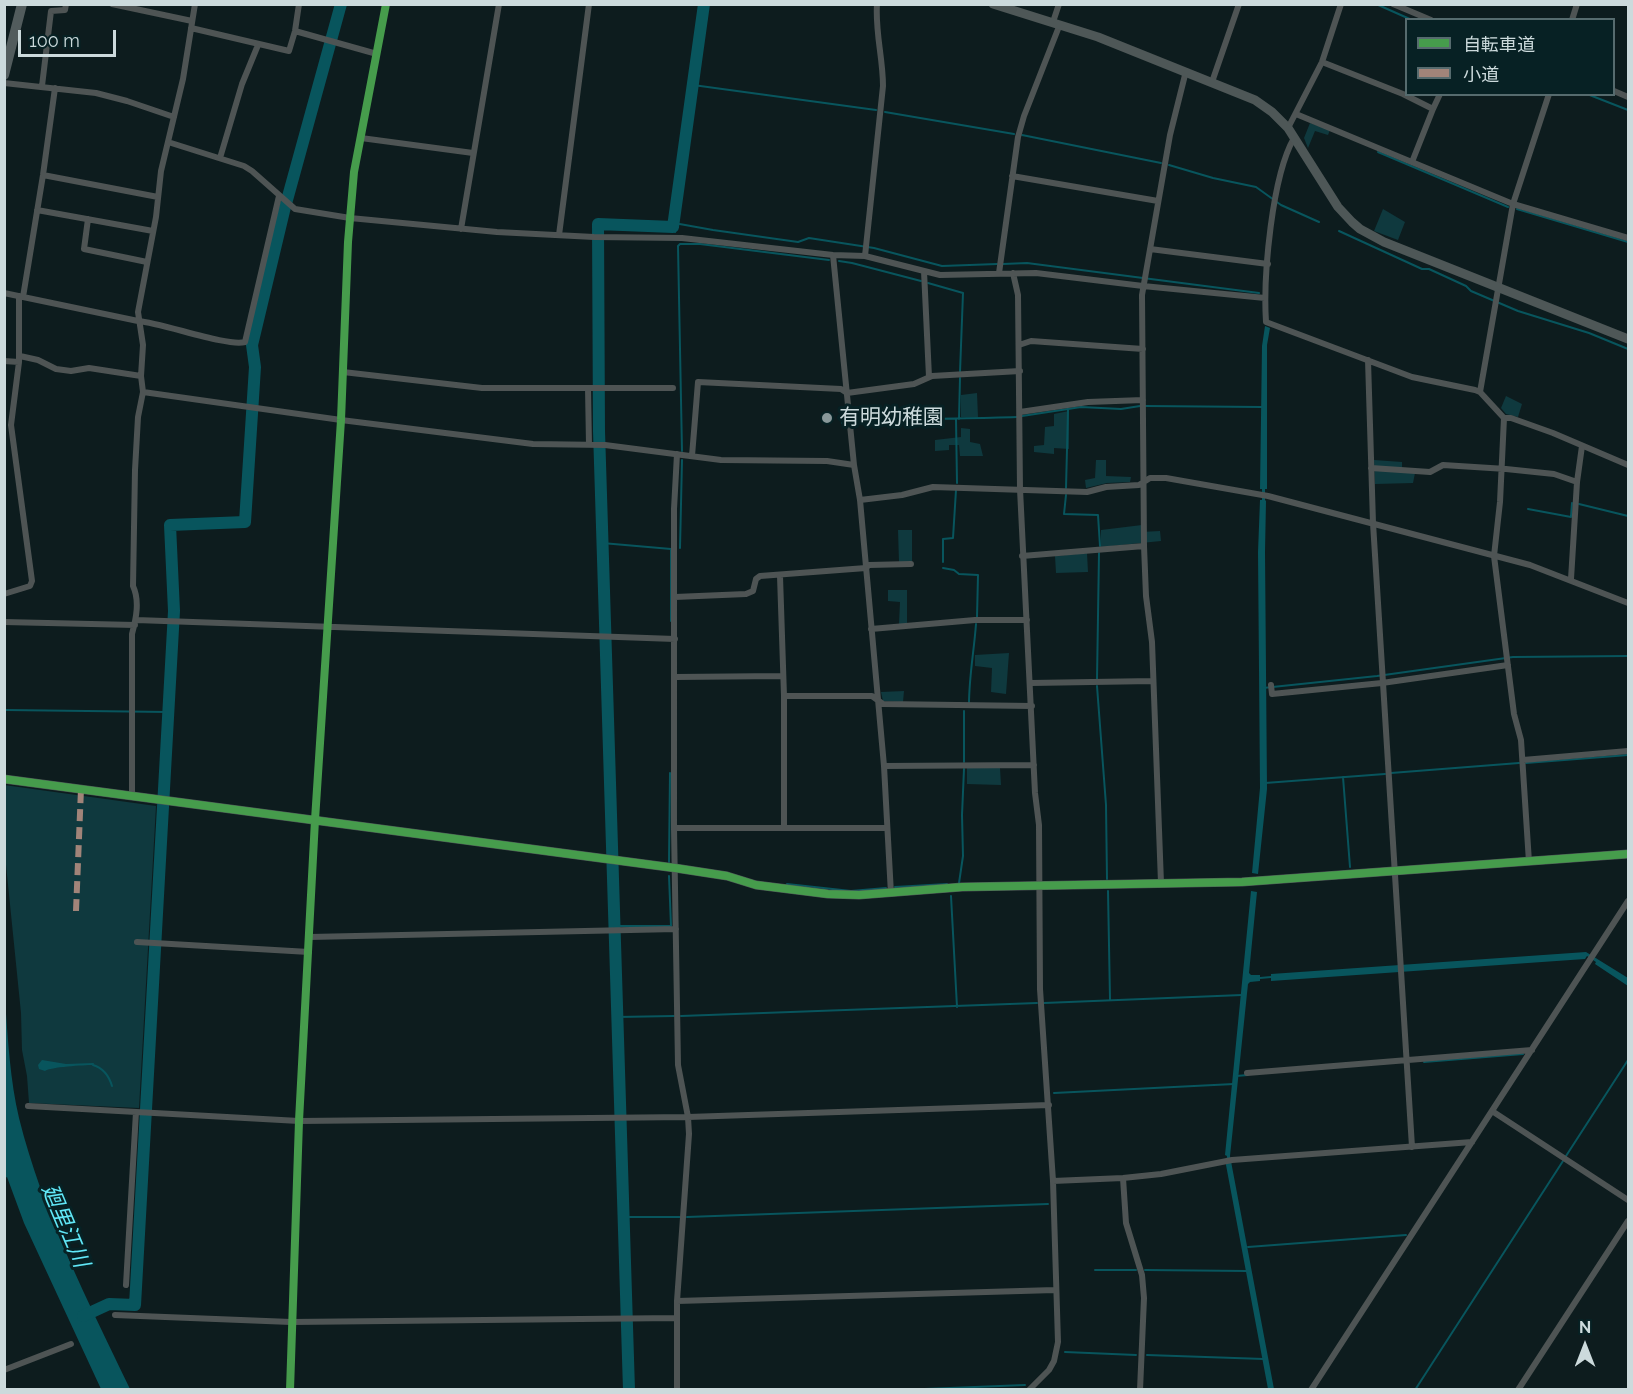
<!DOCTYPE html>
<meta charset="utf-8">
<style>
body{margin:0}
#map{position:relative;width:1633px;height:1394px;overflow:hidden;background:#0d1c1e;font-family:Raleway,"Noto Sans JP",sans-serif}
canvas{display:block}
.frame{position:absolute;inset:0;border:6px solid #ccdadc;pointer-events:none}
.legend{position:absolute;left:1405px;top:18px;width:210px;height:78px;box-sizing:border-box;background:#072124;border:2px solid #566b6e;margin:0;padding:8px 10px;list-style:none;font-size:18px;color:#ccdadc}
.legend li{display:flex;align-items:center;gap:12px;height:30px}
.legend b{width:30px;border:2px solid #566b6e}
.north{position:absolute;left:1555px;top:1316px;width:60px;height:60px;-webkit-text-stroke:4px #072124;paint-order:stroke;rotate:0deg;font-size:16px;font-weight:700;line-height:24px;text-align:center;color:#ccdadc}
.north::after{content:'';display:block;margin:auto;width:21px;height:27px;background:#ccdadc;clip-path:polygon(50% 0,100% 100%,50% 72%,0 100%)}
.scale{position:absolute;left:18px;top:30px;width:98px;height:27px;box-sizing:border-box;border:3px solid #ccdadc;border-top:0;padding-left:8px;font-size:18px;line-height:21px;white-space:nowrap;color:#ccdadc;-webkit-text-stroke:4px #072124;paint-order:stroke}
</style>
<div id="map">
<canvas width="1633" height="1394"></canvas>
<div class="frame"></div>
<ul class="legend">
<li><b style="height:8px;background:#469c4c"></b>自転車道</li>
<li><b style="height:8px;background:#a18479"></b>小道</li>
</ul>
<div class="north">N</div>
<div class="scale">100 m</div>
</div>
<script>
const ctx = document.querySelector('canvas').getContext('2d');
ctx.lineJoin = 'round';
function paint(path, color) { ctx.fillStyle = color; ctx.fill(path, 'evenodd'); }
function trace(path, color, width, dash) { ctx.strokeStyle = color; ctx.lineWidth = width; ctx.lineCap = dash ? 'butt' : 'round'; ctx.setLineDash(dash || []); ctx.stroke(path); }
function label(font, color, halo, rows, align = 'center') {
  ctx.font = font + ' Raleway,"Noto Sans JP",sans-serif'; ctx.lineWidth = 6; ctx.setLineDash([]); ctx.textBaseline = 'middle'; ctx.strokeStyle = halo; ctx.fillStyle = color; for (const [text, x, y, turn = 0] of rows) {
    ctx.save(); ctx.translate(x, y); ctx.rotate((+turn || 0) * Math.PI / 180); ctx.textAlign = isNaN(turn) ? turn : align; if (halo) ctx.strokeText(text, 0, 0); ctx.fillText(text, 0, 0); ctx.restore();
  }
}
const green = new Path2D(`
 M1310,123L1330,130L1328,135L1315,131L1308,148L1304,138Z
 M1383,209L1405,222L1398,240L1374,231Z
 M977,393L978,417H961V395Z
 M1506,396L1522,404L1518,417L1506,414L1501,408Z
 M1069,411V449L1054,448V454L1034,452V446L1044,445L1045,427L1054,426V414Z
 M961,428L970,429V442L980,444L983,456H960L959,445H949V450L935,451V440L961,437Z
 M1096,460H1106V476L1131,477L1130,482L1107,483L1086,488L1085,480L1095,478Z
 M1374,460L1402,462V471L1415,473L1413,483L1375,484Z
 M1142,525L1141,532L1160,531L1161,541L1101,547V530Z
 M898,530H912V562H899Z
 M1087,553L1088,572L1056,573L1055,556Z
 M888,590H907V624H899L900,602L888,601Z
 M1009,653L1006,694L991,692L992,668L975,666V655Z
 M904,691L903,702L883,701L881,692Z
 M967,768H1000L1001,785L967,784Z
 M4,785L156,806L139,1108L29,1103L27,1076L22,1050L21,1013L5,855Z`);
const water = new Path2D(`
 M1265,326L1270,328L1267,345V489H1265V500L1266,501L1265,552L1267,789L1258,874L1252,873L1260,788L1258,552L1260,500H1262V489H1260L1262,346Z
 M1251,891L1257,892L1249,973L1251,975H1260V977L1271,976V974L1586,952L1628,978V986L1595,964L1596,962L1587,956L1585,959L1271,981V978L1260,979V981L1250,982L1248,984L1230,1156L1274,1389H1268L1226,1165L1227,1156L1225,1155Z
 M5,1000C8,1040 10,1080 19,1118C43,1214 88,1301 130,1389H101L24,1223L7,1177L5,1178Z
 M42,1060L66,1064L94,1063L93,1065C84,1065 50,1067 45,1071L39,1069L38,1065Z`);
const stream = new Path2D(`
 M1376,4L1412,20
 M693,85L876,110
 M1587,94L1628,110
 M885,112L1014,134
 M1022,135L1161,163
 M1378,152L1508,207
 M1169,165L1213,178L1256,187L1281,205L1319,222
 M1517,209L1628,242
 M674,223L713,230L798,242L809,238L874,248L942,266L997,264
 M673,227L675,232
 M1339,231L1422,269H1429L1466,286L1471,291L1518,311L1589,333L1628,349
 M839,261L852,263L921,281
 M1003,264L1027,263L1259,293
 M928,283L963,293L960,372
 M1145,406L1262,407
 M1022,416L1081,407L1121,409L1140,406
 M956,419L957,483
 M959,419L960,378
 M854,422C908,418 963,419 1017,417
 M842,423H847
 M682,451L678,246L680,244H700L829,260
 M1066,488L1068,410
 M1066,495L1064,514L1098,515L1100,546
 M1579,504L1628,516
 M1528,509L1571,517L1572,503
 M602,543L671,549V621
 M680,548L682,460
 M943,562V539L953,538L956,490
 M943,568L954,570L959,574L978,575L977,617
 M1097,679L1099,553
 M1097,686L1106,805L1107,879
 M1263,688L1377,676L1513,657L1628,656
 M969,704C969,677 974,651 976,624
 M6,710L168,712
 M964,711V762
 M1526,763L1628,755
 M1391,773L1519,763
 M1343,777L1350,867
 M1265,783L1385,774
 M669,862L670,773
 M959,883L963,856L962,815L964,769
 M787,884L851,891L886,888
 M895,887L947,884
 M1108,891L1110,999
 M951,896L957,1007
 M614,926H671L669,876
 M1044,1003L1242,995
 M681,1016L1037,1003
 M617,1017L674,1016
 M1424,1062L1523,1054
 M93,1065C103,1068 109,1076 112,1086
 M1236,1076L1248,1075
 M1054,1093L1234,1084
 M1566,1156L1628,1060
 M623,1217H680
 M687,1217L1048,1204
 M1248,1247L1406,1235
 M1095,1270H1136
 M1145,1270L1247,1271
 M1065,1352L1136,1355
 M1147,1355L1264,1359
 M899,1390L1025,1385
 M1415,1390L1563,1161`);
const river = new Path2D(`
 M83,1316L109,1304L135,1305L174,611L170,525L245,522L255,367L252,345L284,211L341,4
 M629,1390L599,431L598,224L673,227L704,4`);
const street = new Path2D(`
 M112,4L192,21
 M1393,4L1431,20
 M1572,20L1577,4
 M1053,22L1059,4
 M191,28L289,51L295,31L299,4
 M295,31L377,54
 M1322,62L1403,94L1433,109L1412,162
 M1212,82L1239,4
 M4,83L96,93L127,101L174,117
 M42,86L51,11L65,10L66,4
 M1614,91L1628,97
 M1433,109L1440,94
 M1296,114L1513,204L1628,238
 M1288,128L1322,62L1341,4
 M361,138L473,153
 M1294,138C1272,176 1263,276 1266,322L1412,377L1475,390L1480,392L1504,418L1500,502L1494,556L1514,714L1521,740L1529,862
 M168,142L244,166L252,171L295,209L350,218L497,232L594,237L682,238L833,255L865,256L940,275L1036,273L1143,286L1265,298
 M220,158L242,84L258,45
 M43,175L158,197
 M1012,176L1158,201
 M37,210L153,231
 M88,219L84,249L147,262
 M461,229L499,4
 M559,235L589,4
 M1150,249L1268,264
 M833,255L854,465L860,500L884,766L891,894
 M865,256L883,86C883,58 875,32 877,4
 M924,271L929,377
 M999,273L1018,137L1024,116L1060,24
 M1013,273L1018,295L1020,489L1035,793L1039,825L1040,989L1053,1181L1058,1342L1054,1361L1049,1370L1029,1390
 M4,293L138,321C163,323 227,347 245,342L279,196
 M23,297L43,175L55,88
 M1019,345L1031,341L1143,349
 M20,356L38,360L56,369L71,371L89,368L141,376
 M1368,360L1373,523L1412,1147
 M4,361L19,362
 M343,372L482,388H673
 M588,388L589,445
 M143,392L341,420L533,444L605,445L721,460L827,461L854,465
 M1480,392L1513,204L1549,94
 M1020,412L1088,402L1143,400
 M1504,418H1511L1553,433L1628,465
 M692,456L698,382L841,389L847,393L914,384L932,376L1020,371
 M1371,468L1430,472L1443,465L1506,469L1554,474L1577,482
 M860,500L902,495L933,487L1087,492L1106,487L1139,485L1150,478H1166L1268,496L1530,565L1628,603
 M1022,556L1144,546
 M780,576L784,696V828
 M1571,579L1577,482L1582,446
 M4,594L30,586L32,581L11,425L19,362V296
 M675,597L746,594L753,591L756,579L760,576L866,568L869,565L911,564
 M136,620L675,639
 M4,622L135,625
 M871,629L975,620H1027
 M675,677L782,676
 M1031,683L1153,681
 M1271,685L1272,694L1382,683L1508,665
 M784,696H872L883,704L1032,706
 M1523,760L1628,751
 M884,766L1034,765
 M132,796V634C136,619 140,601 133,586L135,470L138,417L143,392L141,376L143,345L138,312L156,217L161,171L183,79L195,4
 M674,828H887
 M1161,883L1152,642L1146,596L1144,546L1142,295L1170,135L1186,71
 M310,937L676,929
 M137,942L309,952
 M1247,1073L1532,1050
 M28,1106L299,1121L688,1117L1049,1105
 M1492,1111L1628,1200
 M1123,1178L1126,1223L1142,1275L1144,1298L1140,1390
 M1053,1181L1123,1178L1161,1174L1232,1160L1472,1142
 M126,1285L136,1112
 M677,1301L1055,1290
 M115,1315L291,1322L677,1318
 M4,1370L71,1344
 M290,1390L299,1121L315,820L341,420L348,242L354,172L386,4
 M677,1390V1301L689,1134L688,1117L678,1065L674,828V509L677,454
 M1311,1390L1628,901
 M1518,1390L1628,1221`);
const secondary = new Path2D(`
 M993,4L1098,37L1255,100L1272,112L1288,128L1338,207L1352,222L1360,229L1384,242L1628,339
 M4,779L675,868L727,876L756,885L828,894L859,895L962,887L1242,882L1628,854`);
const highway = new Path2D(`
 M4,75L22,4`);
const quiet = new Path2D(`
 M76,911L81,789`);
const cycleway = new Path2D(`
 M4,779L675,868L727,876L756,885L828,894L859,895L962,887L1242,882L1628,854
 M290,1390L299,1121L315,820L341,420L348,242L354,172L386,4`);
const markers = [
 [827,418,6,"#89989a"]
];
const poiNames = [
 ["有明幼稚園",839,418]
];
const waterNames = [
 ["廻里江川",65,1226,67]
];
paint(green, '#0f393e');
paint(water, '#08555d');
trace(stream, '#08555d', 2);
trace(river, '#08555d', 12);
trace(street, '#4e5454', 6);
trace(secondary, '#4e5757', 9);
trace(highway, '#525c5d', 10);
trace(quiet, '#a18479', 6, [12, 6]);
trace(cycleway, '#469c4c', 8);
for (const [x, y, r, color] of markers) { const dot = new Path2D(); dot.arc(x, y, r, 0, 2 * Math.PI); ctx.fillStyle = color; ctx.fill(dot); trace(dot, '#072124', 2); }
label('21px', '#ccdadc', '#072124', poiNames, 'left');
label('italic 22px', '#61e8f8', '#072124', waterNames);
</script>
